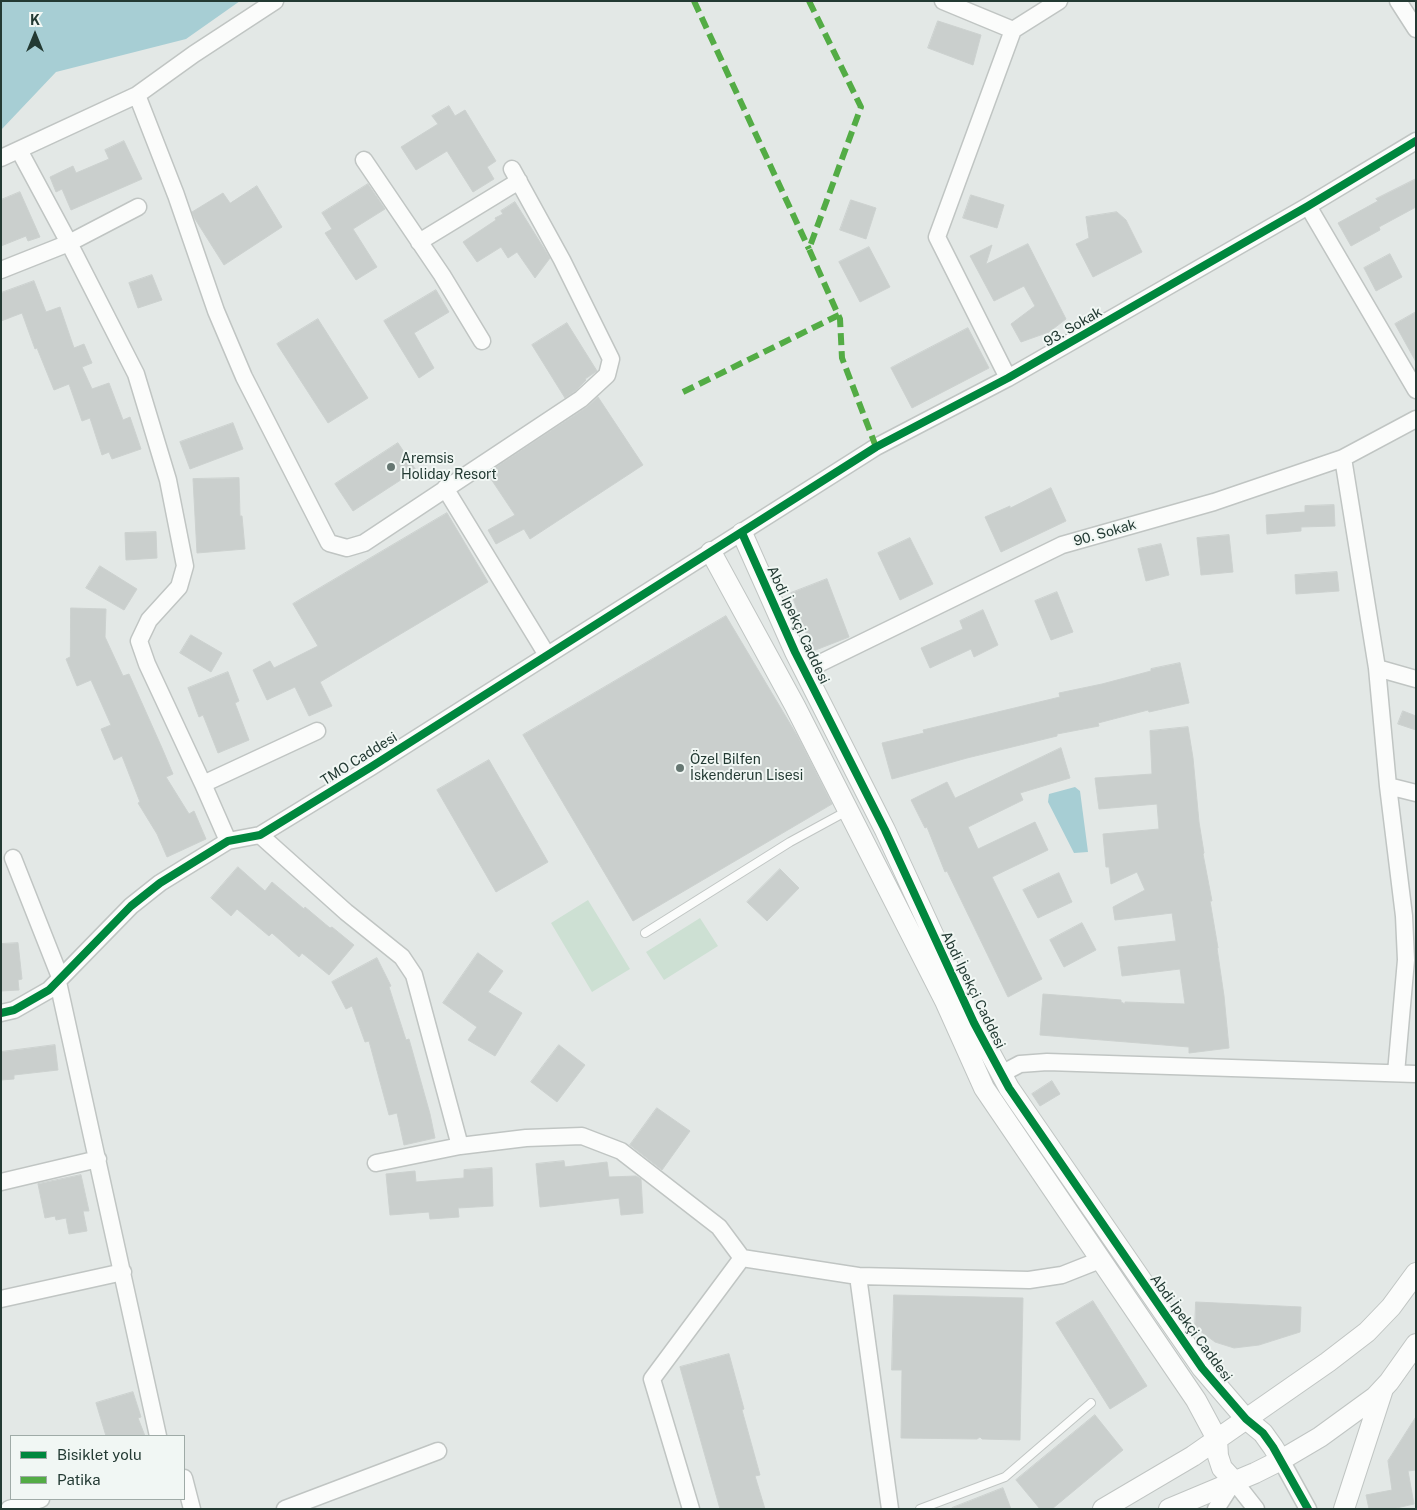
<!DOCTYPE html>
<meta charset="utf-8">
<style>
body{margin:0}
#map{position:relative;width:1417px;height:1510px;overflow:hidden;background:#e3e8e6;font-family:"Public Sans",sans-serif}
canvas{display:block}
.frame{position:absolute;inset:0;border:2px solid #233a33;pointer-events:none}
.legend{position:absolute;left:10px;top:1435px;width:175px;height:65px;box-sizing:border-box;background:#f1f7f4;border:1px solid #9faba7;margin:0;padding:6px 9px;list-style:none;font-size:15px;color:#233a33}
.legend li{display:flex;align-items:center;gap:10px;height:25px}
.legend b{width:25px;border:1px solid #9faba7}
.north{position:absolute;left:10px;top:10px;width:50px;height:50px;-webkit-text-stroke:4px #f1f7f4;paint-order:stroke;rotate:0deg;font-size:14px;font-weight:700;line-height:20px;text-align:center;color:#233a33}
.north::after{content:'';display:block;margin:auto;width:18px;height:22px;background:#233a33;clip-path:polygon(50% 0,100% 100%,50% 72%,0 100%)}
</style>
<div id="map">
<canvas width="1417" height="1510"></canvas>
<div class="frame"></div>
<ul class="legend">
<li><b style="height:6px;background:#00873e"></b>Bisiklet yolu</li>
<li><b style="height:6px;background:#53ac45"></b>Patika</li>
</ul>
<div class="north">K</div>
</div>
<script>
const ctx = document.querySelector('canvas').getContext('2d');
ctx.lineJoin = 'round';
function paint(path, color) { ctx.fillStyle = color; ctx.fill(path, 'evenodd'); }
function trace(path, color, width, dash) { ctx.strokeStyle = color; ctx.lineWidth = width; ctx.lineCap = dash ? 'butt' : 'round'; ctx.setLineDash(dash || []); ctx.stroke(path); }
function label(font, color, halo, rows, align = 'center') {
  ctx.font = font + ' "Public Sans",sans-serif'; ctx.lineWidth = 4; ctx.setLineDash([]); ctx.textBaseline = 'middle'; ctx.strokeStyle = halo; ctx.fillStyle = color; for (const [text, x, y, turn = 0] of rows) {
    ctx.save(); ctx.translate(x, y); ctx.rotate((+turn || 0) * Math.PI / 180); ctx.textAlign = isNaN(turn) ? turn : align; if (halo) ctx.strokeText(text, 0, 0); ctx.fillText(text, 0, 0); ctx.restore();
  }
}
const green = new Path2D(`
 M588,900L630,969L592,992L551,923Z
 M700,918L718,946L664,980L646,952Z`);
const water = new Path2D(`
 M1,1H240L186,39L56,72L1,130Z
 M1075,787L1080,791L1088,852L1074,853L1048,802L1049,794Z`);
const building = new Path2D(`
 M938,21L981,35L973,65L928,48Z
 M449,106L455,116L465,110L496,161L487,167L494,179L473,192L447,151L416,170L401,147L438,124L432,116Z
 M124,141L142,179L71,210L62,189L56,192L50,177L73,166L76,173L109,159L105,150Z
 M1416,179V207L1379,227L1380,230L1351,246L1338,223L1378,201L1376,199Z
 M368,184L385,209L353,229L377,267L356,280L325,233L332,229L322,213Z
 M257,186L282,227L224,265L195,219L192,212L223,193L230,203Z
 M20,192L40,237L28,241L26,236L1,246V200Z
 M971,195L1004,205L997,228L963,218Z
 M851,200L876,208L866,239L840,230Z
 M515,202L550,258L535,278L517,252L508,258L501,247L477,262L463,242L496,220L495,218L503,214L501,211Z
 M1117,212L1126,220L1142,252L1093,277L1076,244L1089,238L1086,217Z
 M1028,244L1066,319L1049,332L1021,342L1011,324L1035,306L1024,286L994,301L970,256L992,245L986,264Z
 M869,247L890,287L860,302L839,262Z
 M1390,254L1402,277L1376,291L1364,268Z
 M152,275L162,300L138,308L129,283Z
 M34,281L46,312L60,307L74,348L84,344L92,363L82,367L92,389L109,383L123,420L130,417L141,449L112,459L109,452L102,455L90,418L82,421L69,384L54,390L37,348L35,349L22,313L1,321V293Z
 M436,290L449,312L414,333L434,368L419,378L384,321Z
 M1416,312V362L1395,324Z
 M318,319L368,398L328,423L277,344Z
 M567,323L597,371L585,379L586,380L575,391L565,398L532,345Z
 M968,328L989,368L912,408L891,368Z
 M598,397L643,465L530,539L524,529L496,544L488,530L515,515L487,473L587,407Z
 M233,423L243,449L190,469L180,442Z
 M398,443L416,470L353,511L335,484Z
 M239,478L240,516H242L245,549L197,553L193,479Z
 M1051,488L1066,521L1001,552L985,517L1010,506V508Z
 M1334,505L1335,526L1301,527V531L1267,534L1266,515L1305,512V506Z
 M447,513L488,582L320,682L332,706L309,716L295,687L267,700L253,670L270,661L274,668L318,646L293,604Z
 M156,532L157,558L126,560L125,533Z
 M1229,535L1233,572L1201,575L1197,538Z
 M910,538L933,584L900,600L878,553Z
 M1161,544L1169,575L1146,581L1138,549Z
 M100,566L137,589L124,610L86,588Z
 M1337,572L1339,591L1296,594L1295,575Z
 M827,579L849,637L813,651L791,593Z
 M1057,592L1073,632L1051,640L1035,601Z
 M71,608L106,609L105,637L123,676L129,674L162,748L173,774L166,777L189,814L194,811L206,839L167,857L157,834L138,803L140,802L122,756L114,760L101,729L111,725L91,680L77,686L66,659L70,657Z
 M983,610L998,645L974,657L971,649L930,668L921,648L963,629L960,621Z
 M726,616L798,737L832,804L633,921L523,735Z
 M191,635L222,653L211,672L180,653Z
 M1180,663L1189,703L1149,712L1148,710L1098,723L1099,726L1057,734V736L967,758L892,779L882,743L924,733L923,730L1060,697L1059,693L1102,684L1151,671V669Z
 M228,672L239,701L235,703L249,740L218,753L203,715L199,717L188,688Z
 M1403,711L1416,716V730L1398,724Z
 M1188,727L1193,758L1199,822L1204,853L1203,854L1212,901H1210L1218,948H1217L1224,996L1229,1048L1189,1053V1047L1040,1035L1043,994L1121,1000V1002L1125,1004V1002L1185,1004L1180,969L1122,976L1118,947L1176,941L1172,913L1115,920L1113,907L1145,890L1137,872L1111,884L1109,867H1106L1103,834L1159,829L1157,804L1099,809L1095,778L1152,774L1150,731Z
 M1061,748L1070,778L1020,793L1023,800L968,827L978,849L1035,822L1048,850L992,877L1042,979L1008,997L947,871L945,872L927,827L925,828L911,800L947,782L955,798Z
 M489,760L548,862L496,892L437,790Z
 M238,867L265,891L272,882L304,909L305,907L330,928L332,927L354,945L329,975L302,953L299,957L272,933L269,936L237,909L231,916L211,898Z
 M780,869L799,888L767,921L747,902Z
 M1059,873L1072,902L1038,918L1023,890Z
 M1082,923L1096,950L1064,967L1050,940Z
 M18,943L22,979L18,980L19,990L1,991V944Z
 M478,953L503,971L488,992L522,1013L495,1056L468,1040L477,1027L443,1003Z
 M377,958L391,986L389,987L406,1040L409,1039L430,1114L435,1138L404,1145L397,1113L389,1115L369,1041L365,1042L352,1006L346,1009L332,982Z
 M55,1045L58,1070L14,1075V1079L1,1080V1052Z
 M559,1045L585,1065L557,1102L531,1082Z
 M1052,1081L1060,1094L1040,1106L1032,1094Z
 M657,1108L690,1131L662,1170L630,1145Z
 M564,1161L565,1167L607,1162L609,1177L636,1176L641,1179L643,1213L621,1215L619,1198L540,1207L536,1164Z
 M492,1168L493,1206L458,1208L459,1217L430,1219L429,1212L390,1215L386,1174L415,1171L416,1182L464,1178V1170Z
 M81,1175L89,1211H83L87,1231L69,1234L66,1218L56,1220L55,1216L45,1218L38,1184Z
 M894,1295L1023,1298L1020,1440L982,1439L980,1437L977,1439L901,1438L902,1370H892Z
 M1093,1301L1147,1386L1110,1409L1056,1323Z
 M1196,1302L1301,1307L1300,1332L1259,1345L1234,1348L1215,1342L1195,1327Z
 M729,1354L744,1409L742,1410L760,1475L755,1476L765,1509H720L680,1367Z
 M133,1392L141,1417L138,1418L145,1436H106L96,1403Z
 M1095,1415L1123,1450L1052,1509H1040L1016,1480Z
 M1416,1417V1470L1408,1471L1414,1504L1392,1509H1369L1366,1495L1392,1490L1388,1461Z
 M1003,1488L1011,1509H952V1508Z`);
const service = new Path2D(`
 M645,933L790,842L847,811
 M920,1509L1005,1477L1091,1403`);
const minor = new Path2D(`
 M943,1L1013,30
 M1398,1L1416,29
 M137,95L176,195L216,311L244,377L329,543L347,548L364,543L581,399L607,375L611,359L562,260L512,169
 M19,150L69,243L136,374L168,480L185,566L179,587L149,620L139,641L147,664L203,784L228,841
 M1,158L137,95L194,54L275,1
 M364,160L442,275L482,341
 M1308,206L1416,390
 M419,242L519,181
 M1,270L69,243L138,207
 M1008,378L937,237L1013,30L1059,1
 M1343,458L1377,668L1388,786L1404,916L1406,960L1396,1073
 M445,488L547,655
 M1377,668L1416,679
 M804,671L1062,545L1214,502L1343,458L1416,419
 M203,784L317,731
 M1388,786L1416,793
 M260,835L346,912L402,957L414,975L460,1146
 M13,858L60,977
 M58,982L158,1436
 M1,1013L14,1010L49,990L131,906L160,883L228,841L260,835L371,767L876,447L1008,378L1308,206L1416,141
 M1001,1074L1020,1064L1047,1062L1416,1074
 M376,1163L460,1146L526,1138L582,1136L621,1151L719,1227L742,1258L858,1276L890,1509
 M1,1182L98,1159
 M858,1276L1029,1280L1062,1275L1100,1260
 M1,1299L123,1272
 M1281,1460L1308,1509
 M184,1478L192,1509
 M9,1509L41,1499
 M285,1509L438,1451
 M691,1509L652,1379L742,1258
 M1216,1509L1234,1481L1256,1509`);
const tertiary = new Path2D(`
 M742,533L795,652L885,830L974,1023L1009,1088L1202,1368L1246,1419L1263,1433L1273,1447L1281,1460
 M711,552L795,706L945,1001L984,1088L1196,1400L1217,1439L1218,1456L1222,1468L1234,1481
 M1103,1509L1193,1456L1328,1362L1367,1332L1391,1307L1416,1273
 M1169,1509L1255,1473L1281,1460L1320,1437L1375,1397L1389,1382L1416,1344
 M1344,1509L1383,1389`);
const quiet = new Path2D(`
 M694,1L809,249
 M809,1L861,107L809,249L840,319L842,358L876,447
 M683,392L839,315`);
const cycleway = new Path2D(`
 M742,533L795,652L885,830L974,1023L1009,1088L1202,1368L1246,1419L1263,1433L1273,1447L1308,1509
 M1,1013L14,1010L49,990L131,906L160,883L228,841L260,835L371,767L876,447L1008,378L1308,206L1416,141`);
const markers = [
 [391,467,5,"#667772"],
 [680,768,5,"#667772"]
];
const streetNames = [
 ["93. Sokak",1073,327,-30],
 ["90. Sokak",1105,533,-16],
 ["Abdi İpekçi Caddesi",798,625,65],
 ["TMO Caddesi",359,759,-32],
 ["Abdi İpekçi Caddesi",973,990,64],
 ["Abdi İpekçi Caddesi",1191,1328,54]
];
const poiNames = [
 ["Aremsis",401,459],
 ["Holiday Resort",401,475],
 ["Özel Bilfen",690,760],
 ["İskenderun Lisesi",690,776]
];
paint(green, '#cde0d3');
paint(water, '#a7ced4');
paint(building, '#cacfcd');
trace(building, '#ccd1cf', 1);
trace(service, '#c0c5c3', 10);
trace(minor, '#c0c5c3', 19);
trace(tertiary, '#c0c5c3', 22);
trace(service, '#fbfcfb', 8);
trace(minor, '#fbfcfb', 16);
trace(tertiary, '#fbfcfb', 20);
trace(quiet, '#53ac45', 6, [12, 6]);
trace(cycleway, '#00873e', 8);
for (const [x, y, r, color] of markers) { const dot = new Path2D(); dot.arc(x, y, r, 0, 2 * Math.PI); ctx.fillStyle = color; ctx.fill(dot); trace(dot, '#f1f7f4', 2); }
label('14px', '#233a33', '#f1f7f4', streetNames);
label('14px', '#233a33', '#f1f7f4', poiNames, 'left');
</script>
